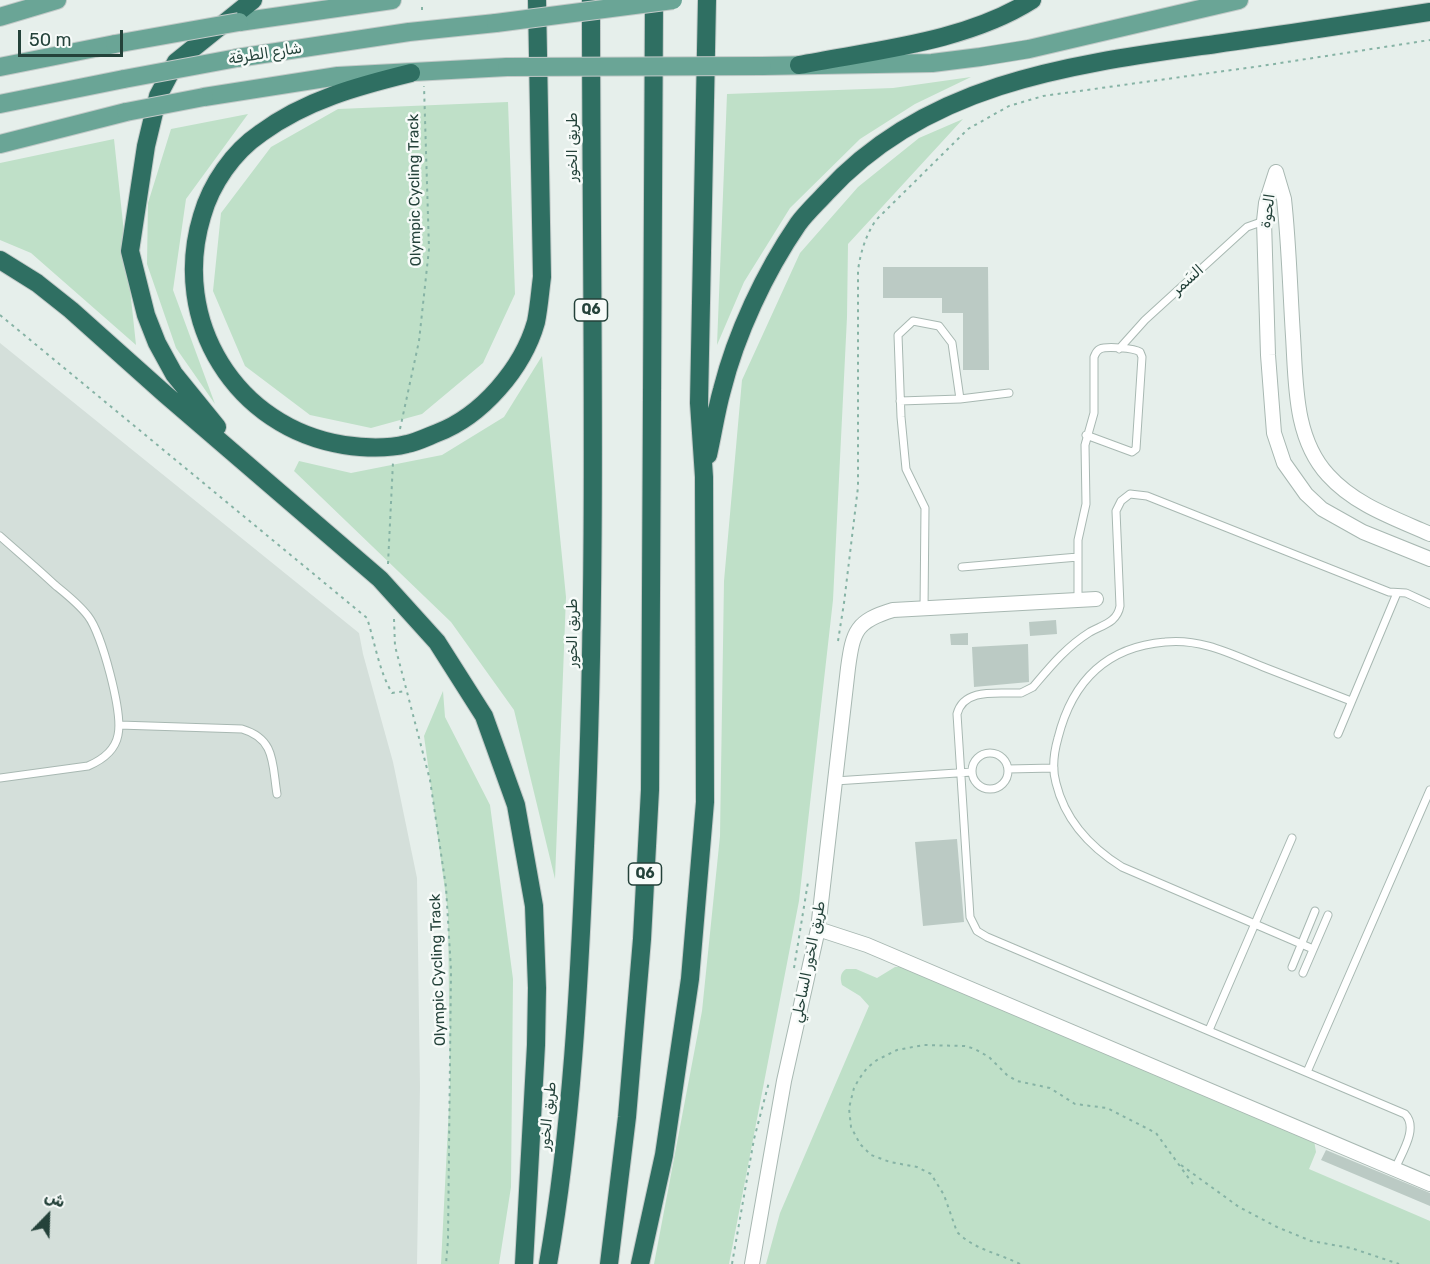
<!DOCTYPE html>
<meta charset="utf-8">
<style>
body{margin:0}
#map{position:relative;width:1430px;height:1264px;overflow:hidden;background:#e6efeb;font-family:Rubik,"Noto Naskh Arabic",sans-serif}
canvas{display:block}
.north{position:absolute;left:18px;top:1186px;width:60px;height:60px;-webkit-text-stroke:4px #f7fbf9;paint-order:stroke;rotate:23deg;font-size:16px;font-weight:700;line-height:24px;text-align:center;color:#24423a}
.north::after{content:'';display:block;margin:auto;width:21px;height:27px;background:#24423a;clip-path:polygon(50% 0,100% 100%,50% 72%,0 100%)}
.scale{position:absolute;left:18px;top:30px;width:105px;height:27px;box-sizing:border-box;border:3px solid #24423a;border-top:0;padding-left:8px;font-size:18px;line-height:21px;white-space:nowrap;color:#24423a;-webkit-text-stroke:4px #f7fbf9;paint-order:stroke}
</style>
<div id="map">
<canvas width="1430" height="1264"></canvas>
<div class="north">ش</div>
<div class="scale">50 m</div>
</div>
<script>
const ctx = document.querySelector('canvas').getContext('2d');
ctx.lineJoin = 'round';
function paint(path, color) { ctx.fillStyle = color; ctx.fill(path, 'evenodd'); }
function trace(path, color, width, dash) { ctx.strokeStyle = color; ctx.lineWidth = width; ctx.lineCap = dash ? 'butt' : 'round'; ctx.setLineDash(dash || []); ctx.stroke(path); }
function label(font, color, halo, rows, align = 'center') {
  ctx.font = font + ' Rubik,"Noto Naskh Arabic",sans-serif'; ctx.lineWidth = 5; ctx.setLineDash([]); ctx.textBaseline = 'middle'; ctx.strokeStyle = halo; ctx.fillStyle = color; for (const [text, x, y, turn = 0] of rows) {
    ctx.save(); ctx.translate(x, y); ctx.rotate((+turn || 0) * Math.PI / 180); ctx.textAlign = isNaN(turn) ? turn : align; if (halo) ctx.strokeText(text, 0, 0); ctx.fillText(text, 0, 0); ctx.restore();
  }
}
const built = new Path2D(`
 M0,343L359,633L363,654L393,762L417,878L420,1087L417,1264H0Z`);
const green = new Path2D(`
 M971,77L915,104L860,139L790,208L744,282L717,345L727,94L893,88Z
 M508,102L515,294L483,363L422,414L371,428L310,415L245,366L213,291L221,213L271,147L338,109Z
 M248,114L186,199L173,290L215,404L176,348L147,264L148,203L171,129Z
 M963,119L848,244L847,317L833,600L799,901L729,1264H654L702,1011L720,836L724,581L742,380L800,253L858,187L919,138Z
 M114,139L136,345L31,253L0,240V163Z
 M542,356L566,597L555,879L514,710L451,622L294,471L299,461L351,473L442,455L504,417Z
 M443,691L445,717L490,805L513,979L511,1187L499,1264H441L450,1087L448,912L424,736Z
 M895,967H901L1314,1140L1316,1152L1309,1169L1430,1221V1264H766L780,1213L869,1006L860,996L842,985C840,978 840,973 846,969H856L877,978Z`);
const building = new Path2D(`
 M883,267H988L989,370H963V313H942V298H883Z
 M1056,620L1057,634L1030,636L1029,622Z
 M968,633V645H951L950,634Z
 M1028,644L1029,682L974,687L972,647Z
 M957,839L964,922L923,926L915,842Z
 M1326,1150L1430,1193V1206L1321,1160Z`);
const path = new Path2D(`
 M422,7V14
 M0,315L367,618C375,643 379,671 392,693L406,691
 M400,429L419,341L429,249L424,86
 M388,564L393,462
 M394,619L395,646L430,780L446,887L451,970L448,1240L446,1264
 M838,641L844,603L858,487V270C861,251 865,237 876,220L968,129L1009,106L1043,96L1261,66L1430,40
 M794,968L808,882
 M1181,1165L1239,1207L1277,1227L1311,1241L1351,1248L1399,1264
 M732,1264L754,1139L769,1082
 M1020,1264C998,1253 975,1250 957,1232L944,1195L931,1174L917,1167L890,1162L871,1155L860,1144L851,1127L849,1108L854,1088L859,1079L867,1068L877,1060L897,1050L924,1045L965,1046L975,1049L989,1057L1007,1075L1017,1081L1050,1088L1075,1104L1107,1108L1156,1133L1195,1187`);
const lane = new Path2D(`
 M1119,349L1145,320L1247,227L1264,221
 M960,399L1009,393
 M900,401L960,399L952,343L939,326L913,321L898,335L901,417L906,469L925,508L924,609
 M0,536C18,552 37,568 55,585C66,594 79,604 88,616C102,634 123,713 118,735C115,751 102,760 88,766L0,778
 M962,567L1078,557
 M1078,599V540L1086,504L1085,445L1094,413V357C1096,353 1096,351 1100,349C1106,346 1134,348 1140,352L1142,357L1136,449L1132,452L1086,435
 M119,725L242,729C276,739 272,764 277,794
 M1338,734L1397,593
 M972 771a18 18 0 1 1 36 0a18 18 0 1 1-36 0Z
 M1008,769L1054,768
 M835,781L972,772
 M1313,949L1122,867C1090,847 1065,820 1056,783C1052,769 1054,752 1058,738C1072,682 1106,647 1165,642C1202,638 1233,655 1266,668C1294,679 1323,690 1351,701
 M1292,967L1315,911
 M1303,973L1328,915
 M1209,1030L1292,838
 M1307,1072L1430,790
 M1395,1169C1401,1154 1419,1128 1405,1114L987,937L977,931L970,917L957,714C964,687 999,694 1021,693L1033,687C1050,667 1066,647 1090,632C1102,625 1117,623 1120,606L1116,511L1121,501L1130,494L1147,496L1389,592L1406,593L1430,604`);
const street = new Path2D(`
 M1276,172L1266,203L1264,221L1268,355L1274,433L1284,463L1306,494L1322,509L1363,532L1430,559
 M1276,172L1284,199C1289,244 1290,290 1293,336C1296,383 1294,438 1328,475C1355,505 1394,518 1430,534
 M818,929L867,945L1430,1184
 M752,1264L784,1081L818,929L848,668C853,631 856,621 893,610L1096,599`);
const primary = new Path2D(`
 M0,17L57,0
 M239,22L392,0
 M237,58L409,32L496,23
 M762,66L932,63L980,57L1029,49L1239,0
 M0,67L115,44
 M204,97L338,76L507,67
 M0,104L124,79
 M0,144L126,112`);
const highway = new Path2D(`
 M799,65C875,50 966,42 1032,0
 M411,73C358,86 306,100 261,133C233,152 211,184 202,216C170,321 236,428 344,445C364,448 387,449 407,444C417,442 427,437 437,433C482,416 523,368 536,322C539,307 540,292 542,277L537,0
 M0,260L37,283L71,310L165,394L380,579L437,642L484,716L516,805L534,906L537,988L536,1045L524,1264
 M217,427L174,374L157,343L146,315L130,251L146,146L158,96L176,62L253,0
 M708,455C713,433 716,411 722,390C736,334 765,272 798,224C806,213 817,203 826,193C928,81 1075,64 1216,44C1288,34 1359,23 1430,12
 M548,1264C572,1126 579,986 585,846C598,564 591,282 591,0
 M609,1264L627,1117L642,939L650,790L654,0
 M640,1264L664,1155L690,979L705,802L704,477L699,403L707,0`);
const primaryBridge = new Path2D(`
 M496,23L673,0
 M115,44L239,22
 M507,67L762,66
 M124,79L237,58
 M126,112L204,97`);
const shields = [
 [591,310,33],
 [645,874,33]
];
const shieldNames = [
 ["Q6",591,310],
 ["Q6",645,874]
];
const streetNames = [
 ["شارع الطرفة",265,54,-9],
 ["طريق الخور",573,147,-90],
 ["Olympic Cycling Track",415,190,-91],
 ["الحوة",1268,211,-82],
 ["السَمر",1188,280,-42],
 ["طريق الخور",573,633,-90],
 ["طريق الخور الساحلي",809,962,-79],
 ["Olympic Cycling Track",438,970,-92],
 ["طريق الخور",548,1116,-84]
];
paint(built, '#d4dfda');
paint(green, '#bfe0c8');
paint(building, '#bbcac4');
trace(lane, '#a8b8b2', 9);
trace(street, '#a8b8b2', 16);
trace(primary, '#c2cac8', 20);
trace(highway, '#c2cac8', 20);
trace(path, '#86b3a5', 2, [3, 4.5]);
trace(lane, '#fff', 7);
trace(street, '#fff', 14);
trace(primary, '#6aa596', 18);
trace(highway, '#2f6f62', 18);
trace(primaryBridge, '#c2cac8', 20, []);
trace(primaryBridge, '#6aa596', 18);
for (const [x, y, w] of shields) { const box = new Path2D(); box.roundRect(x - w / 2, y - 11, w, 22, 4.5); ctx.fillStyle = '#f7fbf9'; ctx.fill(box); trace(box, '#24423a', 1.5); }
label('bold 14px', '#24423a', null, shieldNames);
label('15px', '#24423a', '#f7fbf9', streetNames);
</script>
